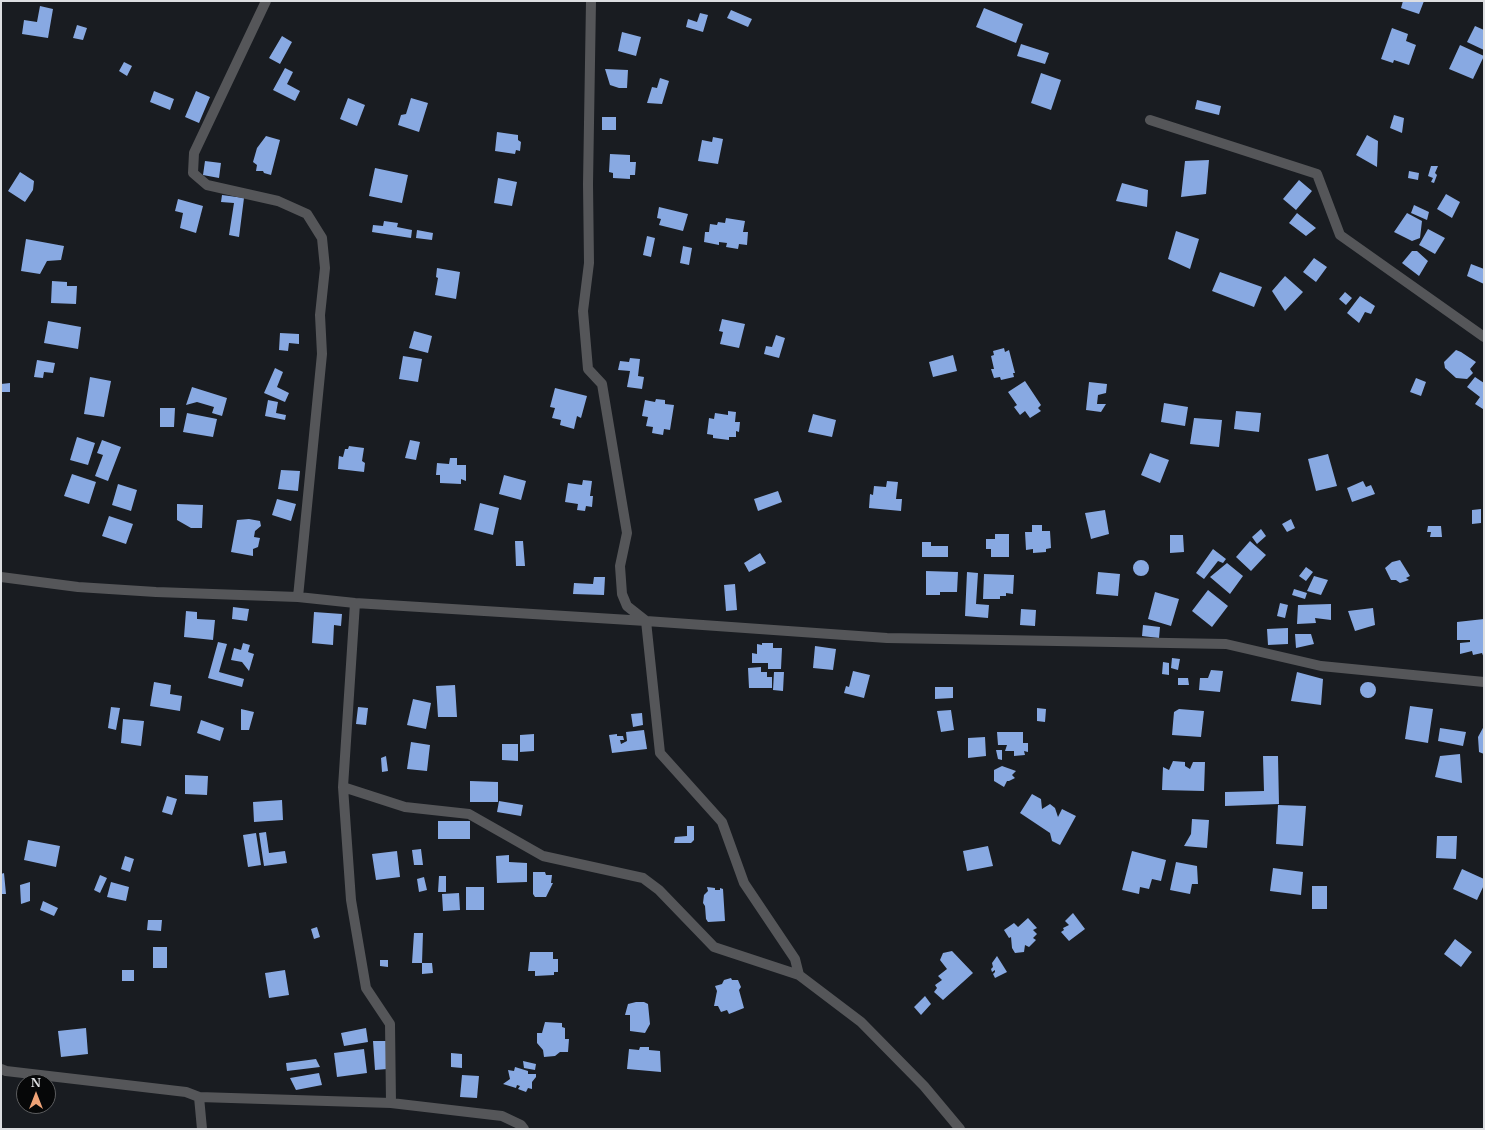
<!DOCTYPE html>
<style>
body{margin:0}
#map{position:relative;width:1485px;height:1130px;overflow:hidden;background:#191c21;font-family:"Libre Baskerville",serif}
canvas{display:block}
.frame{position:absolute;inset:0;border:2px solid #dcdee1;pointer-events:none}
.north{position:absolute;left:16px;top:1074px;width:40px;height:40px;box-sizing:border-box;background:#060708;border:1px solid #5c5d5f;border-radius:50%;rotate:0deg;font-size:11px;font-weight:700;line-height:16px;text-align:center;color:#dcdee1}
.north::after{content:'';display:block;margin:auto;width:14px;height:18px;background:#efa377;clip-path:polygon(50% 0,100% 100%,50% 72%,0 100%)}
</style>
<div id="map">
<canvas width="1485" height="1130"></canvas>
<div class="frame"></div>
<div class="north">N</div>
</div>
<script>
const ctx = document.querySelector('canvas').getContext('2d');
ctx.lineJoin = 'round';
function paint(path, color) { ctx.fillStyle = color; ctx.fill(path, 'evenodd'); }
function trace(path, color, width, dash) { ctx.strokeStyle = color; ctx.lineWidth = width; ctx.lineCap = dash ? 'butt' : 'round'; ctx.setLineDash(dash || []); ctx.stroke(path); }
const building = new Path2D(`
 M1403,1H1424L1419,14L1401,8Z
 M40,6L53,9L48,38L22,34L24,20L37,22Z
 M984,8L1023,24L1016,43L976,27Z
 M731,10L752,19L748,27L727,18Z
 M700,13L708,15L703,32L686,27L688,19L697,22Z
 M77,25L87,28L83,40L73,38Z
 M1475,26L1484,30V50L1467,42Z
 M1392,28L1408,34L1406,41L1416,45L1409,65L1394,60L1393,63L1381,59Z
 M622,32L641,37L636,56L618,51Z
 M282,36L292,42L280,64L269,58Z
 M1021,44L1049,53L1045,64L1017,56Z
 M1460,45L1484,56L1473,79L1449,69Z
 M124,62L132,66L127,76L119,71Z
 M285,68L293,72L287,84L300,91L295,101L273,90Z
 M605,69L628,70L627,88H619L610,85Z
 M1041,73L1061,80L1051,110L1031,103Z
 M660,78L669,81L662,104L647,103L652,87L657,88Z
 M154,91L174,99L170,110L150,102Z
 M196,91L210,97L199,123L185,117Z
 M348,98L365,105L357,126L340,119Z
 M411,98L428,103L419,132L398,125L401,115L406,114Z
 M1197,100L1221,106L1219,115L1195,109Z
 M1394,115L1404,118L1402,133L1390,128Z
 M602,117H616V130H602Z
 M497,132L518,135V140L521,142L520,151L516,150L515,154L495,151Z
 M1367,135L1378,141L1377,167L1356,155Z
 M266,136L280,140L271,175L264,173L263,171H256L257,165L253,162L257,148Z
 M713,137L723,139L718,164L698,161L702,140L712,142Z
 M610,154L630,155V162H636L635,175H630V179L613,178V173L609,172Z
 M1209,160L1206,194L1181,197L1185,161Z
 M205,161L221,163L219,178L203,175Z
 M1431,166H1438L1435,173L1437,175L1434,183L1431,182L1433,178L1428,176Z
 M375,168L408,175L402,203L369,196Z
 M1409,171L1419,173L1418,180L1408,178Z
 M20,172L34,181L33,190L25,202L8,191Z
 M498,178L517,182L512,206L494,203Z
 M1299,180L1312,191L1296,210L1283,199Z
 M1122,183L1148,190L1147,207L1116,201Z
 M1446,194L1460,202L1452,218L1437,209Z
 M222,195L244,198L239,237L229,235L234,203L221,202Z
 M178,199L203,206L196,233L180,228L183,213L175,211Z
 M1414,205L1429,212L1427,220L1411,213Z
 M659,207L688,214L683,231L659,225L661,219L657,218Z
 M1297,213L1316,228L1306,236L1289,223Z
 M1407,213L1422,221L1420,238L1412,241L1394,232Z
 M726,218L745,221L743,232H748L747,245L739,244L738,249L726,247L727,243L719,242V245L704,242L705,232H709L710,224L717,225L718,222L725,223Z
 M384,221L398,223L397,227L412,230L411,238L372,232L373,225L383,226Z
 M1428,229L1445,238L1435,254L1419,245Z
 M417,230L433,233L432,240L416,238Z
 M1176,231L1199,239L1190,269L1168,259Z
 M647,236L655,238L651,257L643,255Z
 M26,239L64,246L61,260L47,261L40,274L21,271Z
 M683,246L692,248L689,265L680,263Z
 M1412,251H1417L1428,261L1419,276L1402,263Z
 M1314,258L1327,267L1316,282L1303,272Z
 M1471,264L1484,269V284L1467,276Z
 M437,268L460,272L456,299L435,295L438,278L436,277Z
 M1220,272L1262,287L1254,307L1212,291Z
 M1285,276L1303,292L1285,311L1272,291Z
 M52,281L67,282V286H77L76,304L51,303Z
 M1345,292L1352,298L1346,305L1339,299Z
 M1360,296L1375,306L1371,314L1365,312L1359,323L1347,313Z
 M722,319L745,324L739,348L720,344L723,332L719,331Z
 M48,321L81,327L78,349L44,343Z
 M414,331L432,336L428,353L409,348Z
 M280,333L299,334V344L289,343L288,351L279,350Z
 M776,335L785,338L779,358L764,354L766,346L772,347Z
 M1004,348L1005,352L1009,350L1015,373H1013L1014,377L1001,380L1000,377L994,378L991,369H994L991,356L994,355L993,351Z
 M1456,350L1461,352L1476,362L1470,369L1473,373L1467,379L1456,378L1445,368L1444,362Z
 M953,355L957,371L933,377L929,362Z
 M403,356L422,359L418,382L399,379Z
 M630,358L640,359L638,376L644,377L642,389L627,387L630,371L618,370L620,361L629,362Z
 M37,360L55,363L53,373L44,372L43,378L34,377Z
 M275,368L283,372L277,387L289,393L285,402L264,393Z
 M90,377L111,381L104,417L84,414Z
 M1475,377L1484,383V407L1483,409L1475,404L1480,397L1467,387Z
 M1416,378L1426,382L1421,396L1410,392Z
 M1025,381L1041,405L1038,408L1041,411L1030,418L1025,411L1020,415L1014,407L1017,405L1008,392Z
 M1089,382L1107,384L1106,393L1098,395L1097,404H1106L1101,412L1086,410Z
 M10,383V392H1V384Z
 M192,387L227,398L222,416L212,413L214,407L197,402L186,405Z
 M555,388L587,396L581,418L577,416L574,429L560,425L561,420L552,418L555,408L550,407Z
 M656,399L665,400V404L674,405L670,430L664,429L663,435L652,433L653,427L646,426L648,417L642,416L645,400L655,402Z
 M268,400L278,402L276,413L286,415L285,420L265,416Z
 M1164,403L1188,407L1185,426L1161,422Z
 M160,408H175L174,427H160Z
 M728,411L736,412L735,422H740L739,432L736,431V437H729V440L713,438V435L707,434L709,418L714,419L715,413L728,415Z
 M1236,411L1261,413L1259,432L1234,429Z
 M187,413L217,419L213,437L183,432Z
 M813,414L836,420L832,437L808,432Z
 M1194,418L1222,420L1219,447L1190,444Z
 M77,437L95,443L88,465L70,460Z
 M102,440L121,447L108,481L95,476L103,455L97,453Z
 M410,440L420,442L416,460L405,458Z
 M349,446L364,448L362,461L365,463L364,472L338,469L339,456L343,457L345,449H348Z
 M1150,453L1169,460L1160,483L1141,475Z
 M1328,454L1337,486L1316,491L1308,459Z
 M450,458H457V465H466V481L461,479V484L440,483V475H436L437,463L449,464Z
 M281,470L300,471L298,491L278,489Z
 M72,474L96,482L89,504L64,496Z
 M504,475L526,481L521,500L499,494Z
 M583,480L592,481L590,496H593L592,507L586,506L585,511L577,510L578,504L565,502L568,483L582,485Z
 M887,481L898,482L896,499H902L901,511L869,508L870,494L873,495L874,486L886,487Z
 M1363,481L1366,487L1371,485L1375,494L1352,502L1347,488Z
 M118,484L137,490L131,511L112,505Z
 M778,491L782,502L758,511L754,499Z
 M277,499L296,504L291,521L272,515Z
 M480,503L499,508L493,535L474,530Z
 M177,504L203,505L202,528H191L177,520Z
 M1481,509V523L1472,524V510Z
 M1105,510L1109,534L1091,539L1085,513Z
 M109,516L133,524L126,544L102,536Z
 M249,519L260,521L261,526L255,531L254,537L260,538L258,547L253,549V556L231,552L237,520Z
 M1291,519L1295,528L1287,532L1282,524Z
 M1032,525H1042V531H1050L1051,548L1046,549V552L1033,553V549L1026,550L1025,532H1032Z
 M1428,526H1441L1442,537H1430L1431,532H1427Z
 M1261,529L1266,536L1257,544L1252,537Z
 M995,534H1009V557H991V549H986V539H995Z
 M1170,535H1183L1184,552L1170,553Z
 M515,541H523L525,566H516Z
 M1250,541L1266,555L1251,571L1236,557Z
 M922,542H931V546H948V557H922Z
 M1213,549L1226,559L1223,563L1218,561L1204,579L1196,573Z
 M760,553L766,563L749,572L744,563Z
 M1133 568a8 8 0 1 1 16 0a8 8 0 1 1-16 0Z
 M1400,560L1410,576L1406,578L1409,580L1400,583L1396,580H1391L1385,568L1392,562Z
 M1227,563L1243,576L1230,594L1210,577Z
 M1306,567L1313,572L1306,581L1299,576Z
 M926,571L958,572L957,592H940V595H926Z
 M967,572L978,573L976,604L989,605L988,618L965,616Z
 M1098,572L1120,574L1118,596L1096,594Z
 M984,574L1014,575L1013,594L1006,593V596H1000V599H983Z
 M1314,576L1328,580L1321,595L1307,591Z
 M594,577H605L604,595L573,594L574,583L593,584Z
 M735,584L737,610L726,611L724,585Z
 M1294,589L1307,593L1305,599L1292,595Z
 M1208,590L1228,606L1212,627L1192,611Z
 M1155,592L1179,599L1171,626L1148,619Z
 M1280,603L1288,605L1285,618L1277,616Z
 M1331,604V620L1315,618L1316,623L1297,624L1298,605Z
 M233,607L249,609L247,621L232,619Z
 M1373,608L1375,625L1355,631L1348,611Z
 M1021,609L1036,610L1035,626L1020,625Z
 M186,611L197,612V619L215,620L213,640L184,637Z
 M314,612L342,614L341,626L334,625L333,645L312,643Z
 M1484,619V658L1482,653L1473,655L1472,651L1460,654V643L1470,642V640H1457V622Z
 M1143,625L1160,627L1159,638L1142,636Z
 M1288,628V644L1268,645L1267,629Z
 M1295,634H1311L1314,644L1296,648Z
 M218,642L227,644L219,672L244,679L242,687L208,678Z
 M243,643L250,645L248,652L254,654L249,671L242,662L231,660L234,648L241,650Z
 M762,643H773V648H782L781,669H768V663H752V653L757,654V644L762,645Z
 M815,646L836,649L833,670L813,668Z
 M1172,658L1180,659L1178,670L1171,668Z
 M1163,662L1169,663V675L1162,674Z
 M761,667V672H767V677H772V688H749L748,668Z
 M1211,670L1223,671L1220,692L1199,690L1200,678H1208Z
 M853,671L870,675L864,698L844,693L846,686L849,687Z
 M774,672H784L783,691L773,690Z
 M1297,672L1323,679L1321,705L1291,701Z
 M1178,678H1188L1189,685H1178Z
 M1360 690a8 8 0 1 1 16 0a8 8 0 1 1-16 0Z
 M154,682L171,685L170,694L182,696L180,711L150,706Z
 M455,685L457,717H438L436,686Z
 M935,687H953V698L935,699Z
 M413,699L431,703L426,729L407,725Z
 M1410,706L1433,709L1428,743L1405,739Z
 M111,707L120,708L116,730L108,728Z
 M358,707L368,708L366,725L356,724Z
 M1037,708L1046,709L1045,722L1037,721Z
 M241,709L254,712L249,730H241Z
 M1179,709L1204,711L1201,737L1172,735L1174,712Z
 M951,710L954,730L941,732L937,711Z
 M642,713L643,725L633,727L631,714Z
 M123,719L144,721L141,746L121,743Z
 M201,720L224,728L220,741L197,733Z
 M1484,726V754L1479,752L1478,737Z
 M1440,728L1466,732L1463,746L1438,741Z
 M644,730L647,749L612,753L609,735L617,734V736H623L624,740H620L621,744L627,741L626,732Z
 M997,732H1023V743H1028V752L1024,751L1025,755L1014,756V751H1005L1007,745H998Z
 M534,734V751L520,752V735Z
 M985,737L986,756L968,758V738Z
 M411,742L430,745L427,771L407,769Z
 M502,744H518V761L502,760Z
 M996,750H1002V760L998,759Z
 M1460,754L1462,783L1435,777L1440,756Z
 M386,756L388,771L382,772L381,758Z
 M1263,756H1278L1279,804L1225,806V792L1264,791Z
 M1173,761L1185,762V766L1190,769L1193,762H1205L1204,791L1162,790L1163,767L1169,770Z
 M1002,766L1016,771L1012,775L1015,778L1009,781H1007L1004,787L994,781V770Z
 M185,775L208,776L207,795L185,794Z
 M470,781L498,782V802H470Z
 M1032,794L1041,799L1042,809L1050,804L1055,808L1058,817L1062,809L1076,816L1060,845L1052,841L1050,833L1020,813Z
 M167,796L177,799L172,815L162,812Z
 M282,800L283,820L254,822L253,802Z
 M499,801L523,805L521,816L497,812Z
 M1278,805L1306,806L1303,846L1276,844Z
 M1192,819L1209,820L1207,848L1184,846L1191,834Z
 M438,821H470V839H438Z
 M687,826H694V840L691,843H674L675,837L687,836Z
 M266,832L269,853L285,851L287,863L264,866L259,833Z
 M256,833L261,865L248,867L243,835Z
 M1437,836H1457L1456,859L1436,858Z
 M28,840L60,846L56,867L24,860Z
 M988,846L993,866L967,871L963,851Z
 M421,849L423,865H414L412,850Z
 M397,851L400,877L376,880L372,854Z
 M1132,851L1166,860L1161,881L1152,879L1149,889L1140,887L1139,894L1122,890Z
 M509,855V862L527,863V882L497,883L496,856Z
 M125,856L134,859L130,872L121,869Z
 M1176,862L1197,866L1198,884H1192L1190,894L1170,890Z
 M1273,868L1303,872L1301,895L1270,891Z
 M1462,869L1484,879V885L1477,900L1453,889Z
 M533,872H545L546,875H552L551,883H553L546,897H535L533,894Z
 M4,873L6,894H1V874Z
 M100,875L107,878L100,893L94,890Z
 M439,876H446V892H438Z
 M424,877L427,890L419,892L417,879Z
 M30,882V901L21,904L20,885Z
 M111,882L129,887L126,901L107,897Z
 M1312,886H1327V909H1312Z
 M466,887H484V910H466Z
 M707,887L715,888V890H720V888L723,889L725,921L708,922L706,919L705,906L703,903L704,895L708,891Z
 M459,893L460,910L443,911L442,894Z
 M43,901L58,908L54,916L40,910Z
 M1073,913L1085,929L1069,941L1061,932L1064,930L1063,928L1069,925L1065,921Z
 M1028,918L1037,928L1033,930L1037,934L1033,938L1036,940L1029,947L1025,945L1024,952L1015,953L1012,948L1011,937L1009,938L1004,930L1014,923L1018,927Z
 M148,920H162L161,931L147,930Z
 M317,927L320,937L314,939L311,929Z
 M414,933H423L422,963H412Z
 M1455,939L1472,952L1461,967L1444,954Z
 M153,947H167V968H153Z
 M952,951L973,973L943,1000L934,992L937,988L935,985L942,980L938,976L947,969L940,960L943,953Z
 M530,952H553V959H558V972H554V975L535,976V971H528Z
 M997,956L1007,972L995,978L993,974L995,972V970L992,972L991,969L993,967L992,963Z
 M380,960H388V967L380,966Z
 M422,963H432L433,973L422,974Z
 M122,970H134V981H122Z
 M285,970L289,995L269,998L265,973Z
 M731,978L732,980H738L741,987L739,990L744,1008L729,1014L727,1010L721,1012L718,1006H714L717,991L715,986L722,984L724,980Z
 M925,996L931,1004L921,1015L914,1007Z
 M636,1002H644L648,1004L650,1024L645,1033L630,1031V1015H625L628,1004Z
 M545,1022L562,1023V1027L565,1028V1039H569L568,1052H560L555,1056L544,1057L543,1050L537,1043V1033H542Z
 M86,1028L88,1054L61,1057L58,1031Z
 M366,1028L368,1042L344,1046L341,1033Z
 M373,1041H386L387,1069L375,1070Z
 M640,1047H649V1050L660,1051L661,1072L627,1069L629,1049L639,1050Z
 M364,1049L367,1073L337,1077L334,1053Z
 M451,1053L462,1054V1068L451,1067Z
 M316,1059L320,1067L287,1071L286,1063Z
 M523,1061L536,1064L535,1070L524,1068Z
 M515,1067L528,1071V1074H536V1077L532,1082V1089L528,1088L526,1092L518,1089L520,1086L517,1085L516,1088L503,1084L510,1079L508,1070L514,1071Z
 M319,1073L322,1085L296,1090L290,1078Z
 M462,1075L479,1076L477,1098L460,1097Z`);
const minor = new Path2D(`
 M266,1L194,153L193,173L207,185L278,201L307,214L322,238L325,268L320,315L322,354L298,597
 M591,1L588,184L589,263L583,311L588,369L602,384L627,533L620,566L622,594L627,606L646,621L660,753L722,822L744,883L795,959L799,975
 M1150,120L1317,174L1340,235L1484,337
 M1,577L78,587L156,592L298,597L355,603L646,621L887,638L1226,644L1321,666L1484,682
 M355,603L343,787L405,807L469,814L543,856L643,878L659,890L714,947L799,975L861,1022L924,1086L960,1129
 M343,787L351,900L366,988L390,1024L391,1103
 M1,1069L6,1071L186,1092L199,1097L391,1103L502,1116L521,1125L524,1129
 M199,1097L202,1129`);
paint(building, '#88a9e2');
trace(minor, '#555659', 10);
</script>
